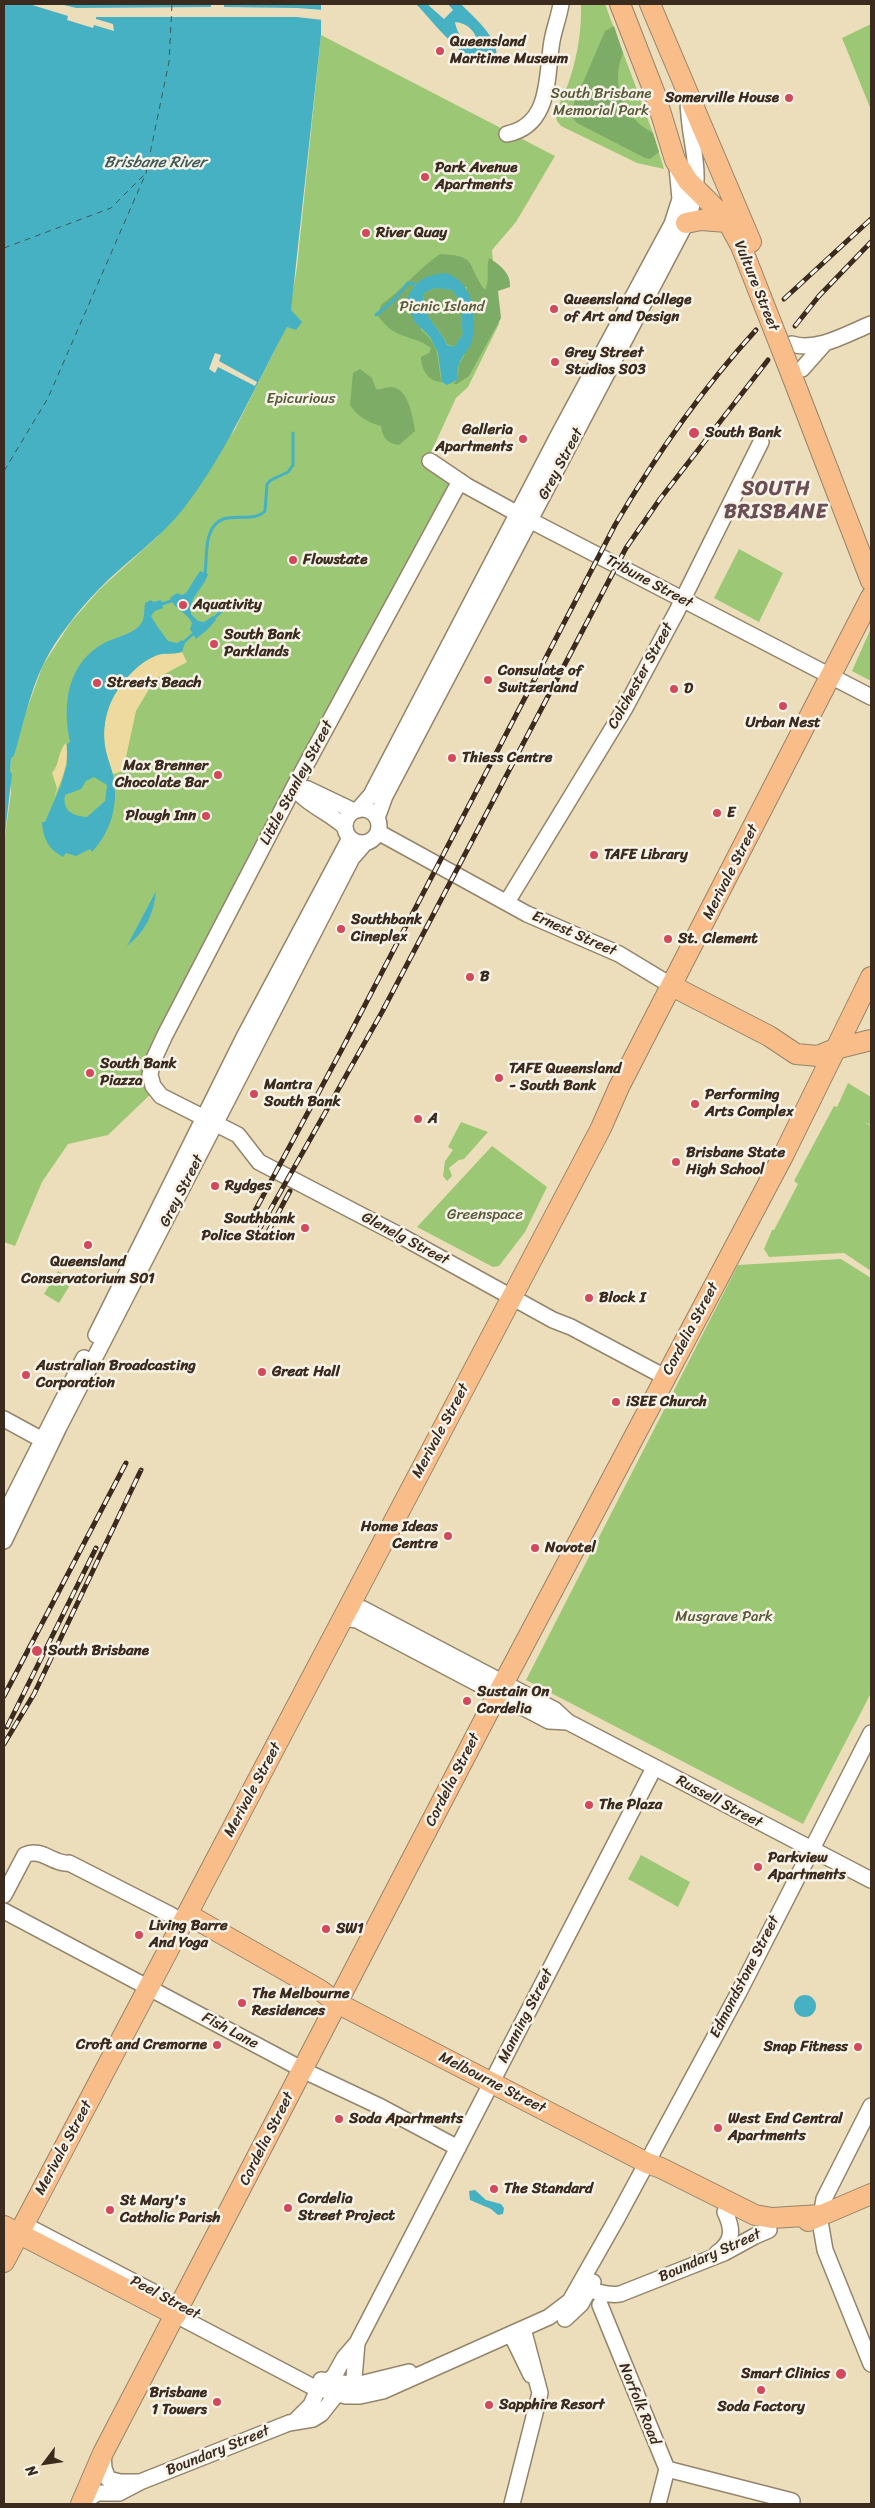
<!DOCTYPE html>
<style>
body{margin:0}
#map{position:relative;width:875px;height:2508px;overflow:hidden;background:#eddebb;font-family:Sriracha,sans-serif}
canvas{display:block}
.frame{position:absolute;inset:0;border:5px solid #3b2a1e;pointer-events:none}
.north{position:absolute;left:20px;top:2438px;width:50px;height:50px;-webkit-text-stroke:4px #f7f3e8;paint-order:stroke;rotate:239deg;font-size:14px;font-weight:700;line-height:20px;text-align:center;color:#3b2a1e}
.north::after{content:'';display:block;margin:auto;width:18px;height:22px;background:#3b2a1e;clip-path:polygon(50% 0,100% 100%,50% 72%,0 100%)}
</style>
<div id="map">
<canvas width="875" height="2508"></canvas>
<div class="frame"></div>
<div class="north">N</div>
</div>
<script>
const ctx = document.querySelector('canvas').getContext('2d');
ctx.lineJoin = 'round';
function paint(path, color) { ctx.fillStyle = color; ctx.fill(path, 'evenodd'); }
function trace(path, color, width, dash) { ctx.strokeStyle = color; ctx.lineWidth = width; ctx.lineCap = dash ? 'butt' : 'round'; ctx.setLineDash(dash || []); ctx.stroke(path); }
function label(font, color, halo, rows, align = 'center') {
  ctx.font = font + ' Sriracha,sans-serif'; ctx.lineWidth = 5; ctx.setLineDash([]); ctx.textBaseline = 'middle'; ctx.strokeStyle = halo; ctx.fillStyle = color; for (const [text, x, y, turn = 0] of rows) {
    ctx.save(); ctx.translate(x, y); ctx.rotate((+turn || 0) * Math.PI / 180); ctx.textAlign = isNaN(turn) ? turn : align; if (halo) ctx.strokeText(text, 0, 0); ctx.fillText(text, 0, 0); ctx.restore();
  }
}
const green = new Path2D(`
 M581,4H605L653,133L664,169L637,163L561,126L557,121C554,112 561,101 565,92C576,65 582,33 581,4Z
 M871,24V110L842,38Z
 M321,35L555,156L516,222L492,250L499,324L468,387L456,398L427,461L454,477L151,1063L155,1090L108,1135L68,1144L42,1182L15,1246L4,1242V842L11,793L10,771L11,757L14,756L24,717L43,665L71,622L100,589L156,538L235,429L287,326L297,267Z
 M739,549L783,573L759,622L714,598Z
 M871,628V681L852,671Z
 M848,1083L871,1097V1125L864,1122L871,1126V1271L844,1253L769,1257L764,1249L772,1230H774L798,1184L794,1181L834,1106L837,1107Z
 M461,1122L488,1132L464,1159L459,1160L449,1168L452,1176L447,1181L443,1176L445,1161L453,1150L448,1147Z
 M492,1146L547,1187L525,1232L499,1266L493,1267L417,1227Z
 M841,1259L871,1278V1693L803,1824L526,1680L738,1265Z
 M58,1271L73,1280L59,1303L44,1294Z
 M641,1855L690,1882L678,1907L628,1879Z`);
const forest = new Path2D(`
 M614,26L623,53C610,85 623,117 653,133L659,152L650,159L645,158L577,123L571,116L572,108L605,31Z
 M440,254C479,256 465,263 485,290C490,280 486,269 489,258C500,265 511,273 510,287L498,291L501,318L469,376L457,384H453L457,380L459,365L465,354L467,287L414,284L421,330C442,347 436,360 442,382C428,382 421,369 421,357L429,353L431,348C410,333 396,341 378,316L381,305C402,290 418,269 440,254Z
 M435,288L452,290C463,301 460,319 463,334L454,347L447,344C439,325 420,317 424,293Z
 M360,369L372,378L376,389C382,390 386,387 392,387C409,389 413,418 415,431L399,445C386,443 383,438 381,426C367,422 358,417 350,405L353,373Z`);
const sand = new Path2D(`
 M182,652L187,662L155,679L136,711L123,771L113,774C109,762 104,749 104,736C103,704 125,669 155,656C164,652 173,655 182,652Z
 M66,743C70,764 61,780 54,799L57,788L52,773C60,764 58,750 66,743Z`);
const water = new Path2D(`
 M4,4H321V35L291,310L302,322L296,330L287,327C254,388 227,452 184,508C160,539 126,561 99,589C78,611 56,638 43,665C29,694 23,726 14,756L11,758L10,771L12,774L4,842Z
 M416,4H427L444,19L453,10L448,4H461C474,18 504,41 495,63C470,72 432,20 416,4ZM455,22C468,23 477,32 478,46C465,44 457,35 455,22Z
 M445,273C473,281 478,315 472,341C470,349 461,356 459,365C457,369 458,375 457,380L447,385L442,382L438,353L430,337L414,321L407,299C416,280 423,276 445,273ZM435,288L452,290C463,301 460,319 463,334L454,347L447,345C439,325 420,317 424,293Z
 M200,571L208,574C204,589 188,597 191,614L198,621L204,622L213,616L216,620L207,630L196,639L190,629L192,623C187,612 174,609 170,598L177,593L182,595L186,593Z
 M151,600L153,602L161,600L163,608L155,611L151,616C156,625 162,633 168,641L177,643L182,640L185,643L182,652C173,655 164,652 155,656C143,661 131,672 123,683C107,702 101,727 106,751C108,761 113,771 114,781C118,807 110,833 92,852L90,849L76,856L66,853L63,857C48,849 43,838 42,822H45L61,785L67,764V744L70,742C62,704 67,662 106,642C115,638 134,633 140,625C145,620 144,610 145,603ZM94,777L107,785L105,801L87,817C73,816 62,811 65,795L81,789L86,781Z
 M156,891C154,914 145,932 127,946Z
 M794 2006a11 11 0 1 1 22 0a11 11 0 1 1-22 0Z
 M475,2190L486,2200L501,2204L504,2208L503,2214L498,2215L491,2209L470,2200L469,2191Z`);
const pier = new Path2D(`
 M29,4H60L76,8L211,7V4H224V7L297,8L324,10L323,20L297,17H96V19L113,24L114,31L94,25L93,28L67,20L68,16Z
 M215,353L221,355L219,361L257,382L255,386L218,367L215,373L209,369Z`);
const stream = new Path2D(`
 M376,315L396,298L408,283L414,284
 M205,573C207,560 205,545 210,533C221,505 251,526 265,511L267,484L271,480L288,472L293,465V433
 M162,604L171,601
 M214,618L224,609L248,603
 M184,642L193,634`);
const ferry = new Path2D(`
 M4,248L111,208L145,174
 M4,471L48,398L146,173L169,62L172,4`);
const minor = new Path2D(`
 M507,134C552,125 546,75 552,41C554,29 559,17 561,4
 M792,344C818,352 848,333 871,324
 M802,369L825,343
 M430,461L467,486L518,514L871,697
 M460,481L294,787L165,1035L152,1063L150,1075L153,1086L161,1096L238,1135L259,1162L399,1235L553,1320L571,1327L665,1377
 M294,787C307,805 329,812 345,827
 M294,787L308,789L354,811
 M345 826a17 17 0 1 1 34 0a17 17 0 1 1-34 0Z
 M358,810L371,795L559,434L672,224L680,199L677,167
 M377,818L385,796L686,223C707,171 689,150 688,100
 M378,832L527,914L619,954L672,986
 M507,902L625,708L677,611L761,442
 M96,1335L244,1037L350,838
 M4,1419L48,1443
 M4,1516L84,1358
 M4,1541L59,1427L352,858L365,843
 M349,1607L363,1609L555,1710L568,1722L871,1880
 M344,1618L357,1620L549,1721L568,1722
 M4,1895L25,1855C41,1847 54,1865 69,1863L171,1915L183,1923
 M4,1911L311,2074L381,2107L458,2148
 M871,2106L824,2199L820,2221L825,2250L871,2364
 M23,2224L157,2294
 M717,2253C734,2241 733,2229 725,2212
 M578,2290C595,2288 604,2297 620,2294L724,2253L755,2236L769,2230
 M600,2305L667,2469L658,2504
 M176,2315L313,2387L346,2396H360L383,2391L549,2317L570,2301L616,2220L739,1992L871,1733
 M565,2319L581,2304L593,2282
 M513,2338L531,2375
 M321,2380L356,2385L409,2372
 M295,2421L311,2405L318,2389L334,2376L344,2358L357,2343L654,1768
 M103,2454L104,2468L108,2479L120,2482H138
 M667,2469L792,2501
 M81,2504L97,2493H119L140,2482L289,2423L313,2419L321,2414L336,2395L351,2384L354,2378L357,2343
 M512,2504L540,2393L525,2336`);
const major = new Path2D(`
 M620,4L655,94L675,160L688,181L716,209L730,226L741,246L761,297
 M650,4L751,242
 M686,223L701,220L727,222
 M787,363L871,581
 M672,986L769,1036L796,1054L818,1056L835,1049L871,1040
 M187,1914L320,1990L337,2003L647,2163L661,2168L755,2215L772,2218L820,2215
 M808,2221L871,2194
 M4,2226L176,2315
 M4,2262L601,1128L619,1087L871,597
 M81,2504L103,2453L493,1703L784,1154L871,977`);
const rail = new Path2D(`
 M784,299L871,219
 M795,326L819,296L871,242
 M249,1222L342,1049L615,525C656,455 701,390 756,330
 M260,1228L382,1012L626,548L660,499L768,360
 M268,1232L290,1191
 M4,1696L126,1463
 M7,1727L96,1548
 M4,1744L34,1694L141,1470`);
const majorBridge = new Path2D(`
 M761,297L787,363`);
const markers = [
 [440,51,5,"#d1495b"],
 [789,98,5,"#d1495b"],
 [425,177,5,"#d1495b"],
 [366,233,5,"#d1495b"],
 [554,309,5,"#d1495b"],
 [555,362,5,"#d1495b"],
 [694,433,6,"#d1495b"],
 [523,439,5,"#d1495b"],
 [293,560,5,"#d1495b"],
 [183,605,5,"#d1495b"],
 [214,644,5,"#d1495b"],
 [488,680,5,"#d1495b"],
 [97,683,5,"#d1495b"],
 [674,689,5,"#d1495b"],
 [783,706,5,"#d1495b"],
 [452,758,5,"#d1495b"],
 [218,775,5,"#d1495b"],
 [717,813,5,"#d1495b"],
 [206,816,5,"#d1495b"],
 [594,855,5,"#d1495b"],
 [341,929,5,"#d1495b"],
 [668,939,5,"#d1495b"],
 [470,977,5,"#d1495b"],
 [90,1073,5,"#d1495b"],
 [499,1078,5,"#d1495b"],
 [254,1094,5,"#d1495b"],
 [695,1104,5,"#d1495b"],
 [418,1119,5,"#d1495b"],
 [676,1162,5,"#d1495b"],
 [215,1186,5,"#d1495b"],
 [305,1228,5,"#d1495b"],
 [88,1245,5,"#d1495b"],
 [589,1298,5,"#d1495b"],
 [262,1372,5,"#d1495b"],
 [26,1375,5,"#d1495b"],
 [616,1402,5,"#d1495b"],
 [448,1536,5,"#d1495b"],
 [535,1548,5,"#d1495b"],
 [37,1651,6,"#d1495b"],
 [467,1701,5,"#d1495b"],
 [589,1805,5,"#d1495b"],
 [758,1867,5,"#d1495b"],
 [326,1929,5,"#d1495b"],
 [139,1935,5,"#d1495b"],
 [242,2003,5,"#d1495b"],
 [217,2045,5,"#d1495b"],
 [858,2047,5,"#d1495b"],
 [339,2119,5,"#d1495b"],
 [718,2128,5,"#d1495b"],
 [494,2189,5,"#d1495b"],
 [288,2208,5,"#d1495b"],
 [110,2210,5,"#d1495b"],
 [841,2374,6,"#d1495b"],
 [761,2390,5,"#d1495b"],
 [217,2402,5,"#d1495b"],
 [489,2405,5,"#d1495b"]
];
const poiNames = [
 ["Queensland",450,42],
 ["Maritime Museum",450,59],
 ["Somerville House",779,98,"right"],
 ["Park Avenue",435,168],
 ["Apartments",435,185],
 ["River Quay",376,233],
 ["Queensland College",564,300],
 ["of Art and Design",564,317],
 ["Grey Street",565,353],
 ["Studios S03",565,370],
 ["Galleria",513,430,"right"],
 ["Apartments",513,447,"right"],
 ["South Bank",705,433],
 ["Flowstate",303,560],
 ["Aquativity",193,605],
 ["South Bank",224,635],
 ["Parklands",224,652],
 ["Consulate of",498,671],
 ["Switzerland",498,688],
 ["Streets Beach",107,683],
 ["D",684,689],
 ["Urban Nest",783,723,"center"],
 ["Thiess Centre",462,758],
 ["Max Brenner",208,766,"right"],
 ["Chocolate Bar",208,783,"right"],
 ["E",727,813],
 ["Plough Inn",196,816,"right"],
 ["TAFE Library",604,855],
 ["Southbank",351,920],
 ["Cineplex",351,937],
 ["St. Clement",678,939],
 ["B",480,977],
 ["South Bank",100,1064],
 ["Piazza",100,1081],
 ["TAFE Queensland",509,1069],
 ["- South Bank",509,1086],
 ["Mantra",264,1085],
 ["South Bank",264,1102],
 ["Performing",705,1095],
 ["Arts Complex",705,1112],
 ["A",428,1119],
 ["Brisbane State",686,1153],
 ["High School",686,1170],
 ["Rydges",225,1186],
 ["Southbank",295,1219,"right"],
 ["Police Station",295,1236,"right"],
 ["Queensland",88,1262,"center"],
 ["Conservatorium S01",88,1279,"center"],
 ["Block I",599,1298],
 ["Australian Broadcasting",36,1366],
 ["Corporation",36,1383],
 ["Great Hall",272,1372],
 ["iSEE Church",626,1402],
 ["Home Ideas",438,1527,"right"],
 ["Centre",438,1544,"right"],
 ["Novotel",545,1548],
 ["South Brisbane",48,1651],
 ["Sustain On",477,1692],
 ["Cordelia",477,1709],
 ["The Plaza",599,1805],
 ["Parkview",768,1858],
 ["Apartments",768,1875],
 ["Living Barre",149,1926],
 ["And Yoga",149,1943],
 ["SW1",336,1929],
 ["The Melbourne",252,1994],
 ["Residences",252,2011],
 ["Croft and Cremorne",207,2045,"right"],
 ["Snap Fitness",848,2047,"right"],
 ["Soda Apartments",349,2119],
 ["West End Central",728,2119],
 ["Apartments",728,2136],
 ["The Standard",504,2189],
 ["Cordelia",298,2199],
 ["Street Project",298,2216],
 ["St Mary's",120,2201],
 ["Catholic Parish",120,2218],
 ["Smart Clinics",830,2374,"right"],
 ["Brisbane",207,2393,"right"],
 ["1 Towers",207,2410,"right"],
 ["Sapphire Resort",499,2405],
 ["Soda Factory",761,2407,"center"]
];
const parkNames = [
 ["South Brisbane",601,94],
 ["Memorial Park",601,111],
 ["Picnic Island",442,307],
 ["Epicurious",301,399],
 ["Greenspace",485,1215],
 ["Musgrave Park",724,1617]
];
const streetNames = [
 ["Vulture Street",756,286,68],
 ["Grey Street",561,464,-62],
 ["Tribune Street",649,582,28],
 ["Colchester Street",641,676,-61],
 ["Little Stanley Street",297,783,-62],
 ["Merivale Street",731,872,-63],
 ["Ernest Street",574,934,24],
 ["Grey Street",182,1191,-63],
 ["Glenelg Street",405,1239,28],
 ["Cordelia Street",691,1329,-62],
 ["Merivale Street",441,1431,-62],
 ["Cordelia Street",453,1780,-63],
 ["Merivale Street",253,1790,-62],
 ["Russell Street",719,1802,28],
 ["Edmondstone Street",745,1977,-63],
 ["Manning Street",526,2016,-63],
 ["Fish Lane",230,2031,28],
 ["Melbourne Street",492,2083,27],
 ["Cordelia Street",267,2139,-63],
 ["Merivale Street",64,2148,-62],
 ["Boundary Street",710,2256,-24],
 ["Peel Street",165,2298,28],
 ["Norfolk Road",639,2404,68],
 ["Boundary Street",218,2451,-22]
];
const waterNames = [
 ["Brisbane River",155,163]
];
const districtNames = [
 ["SOUTH",776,490],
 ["BRISBANE",776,513]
];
paint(green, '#9cc875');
paint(forest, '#7dac66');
paint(sand, '#eeda9e');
paint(water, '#45b1c3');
paint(pier, '#eddebb');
trace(stream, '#45b1c3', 3);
trace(ferry, '#3e5958', 1, [6, 5]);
trace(minor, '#94846c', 18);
trace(major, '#94846c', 22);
trace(minor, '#fff', 15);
trace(major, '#f8bd89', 20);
trace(rail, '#3b2a1e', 5);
trace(rail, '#f7f3e8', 3, [9]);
trace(majorBridge, '#94846c', 22, []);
trace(majorBridge, '#f8bd89', 20);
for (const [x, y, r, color] of markers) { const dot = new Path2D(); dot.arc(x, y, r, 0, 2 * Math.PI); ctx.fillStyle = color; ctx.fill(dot); trace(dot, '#f7f3e8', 2); }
label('bold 15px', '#3b2a1e', '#f7f3e8', poiNames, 'left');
label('15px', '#585938', '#f7f3e8', parkNames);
label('15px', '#3b2a1e', '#f7f3e8', streetNames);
label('italic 16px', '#3e5958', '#f7f3e8', waterNames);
ctx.letterSpacing = '1px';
label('bold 20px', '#6a4f54', '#f7f3e8', districtNames);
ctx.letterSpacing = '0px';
</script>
